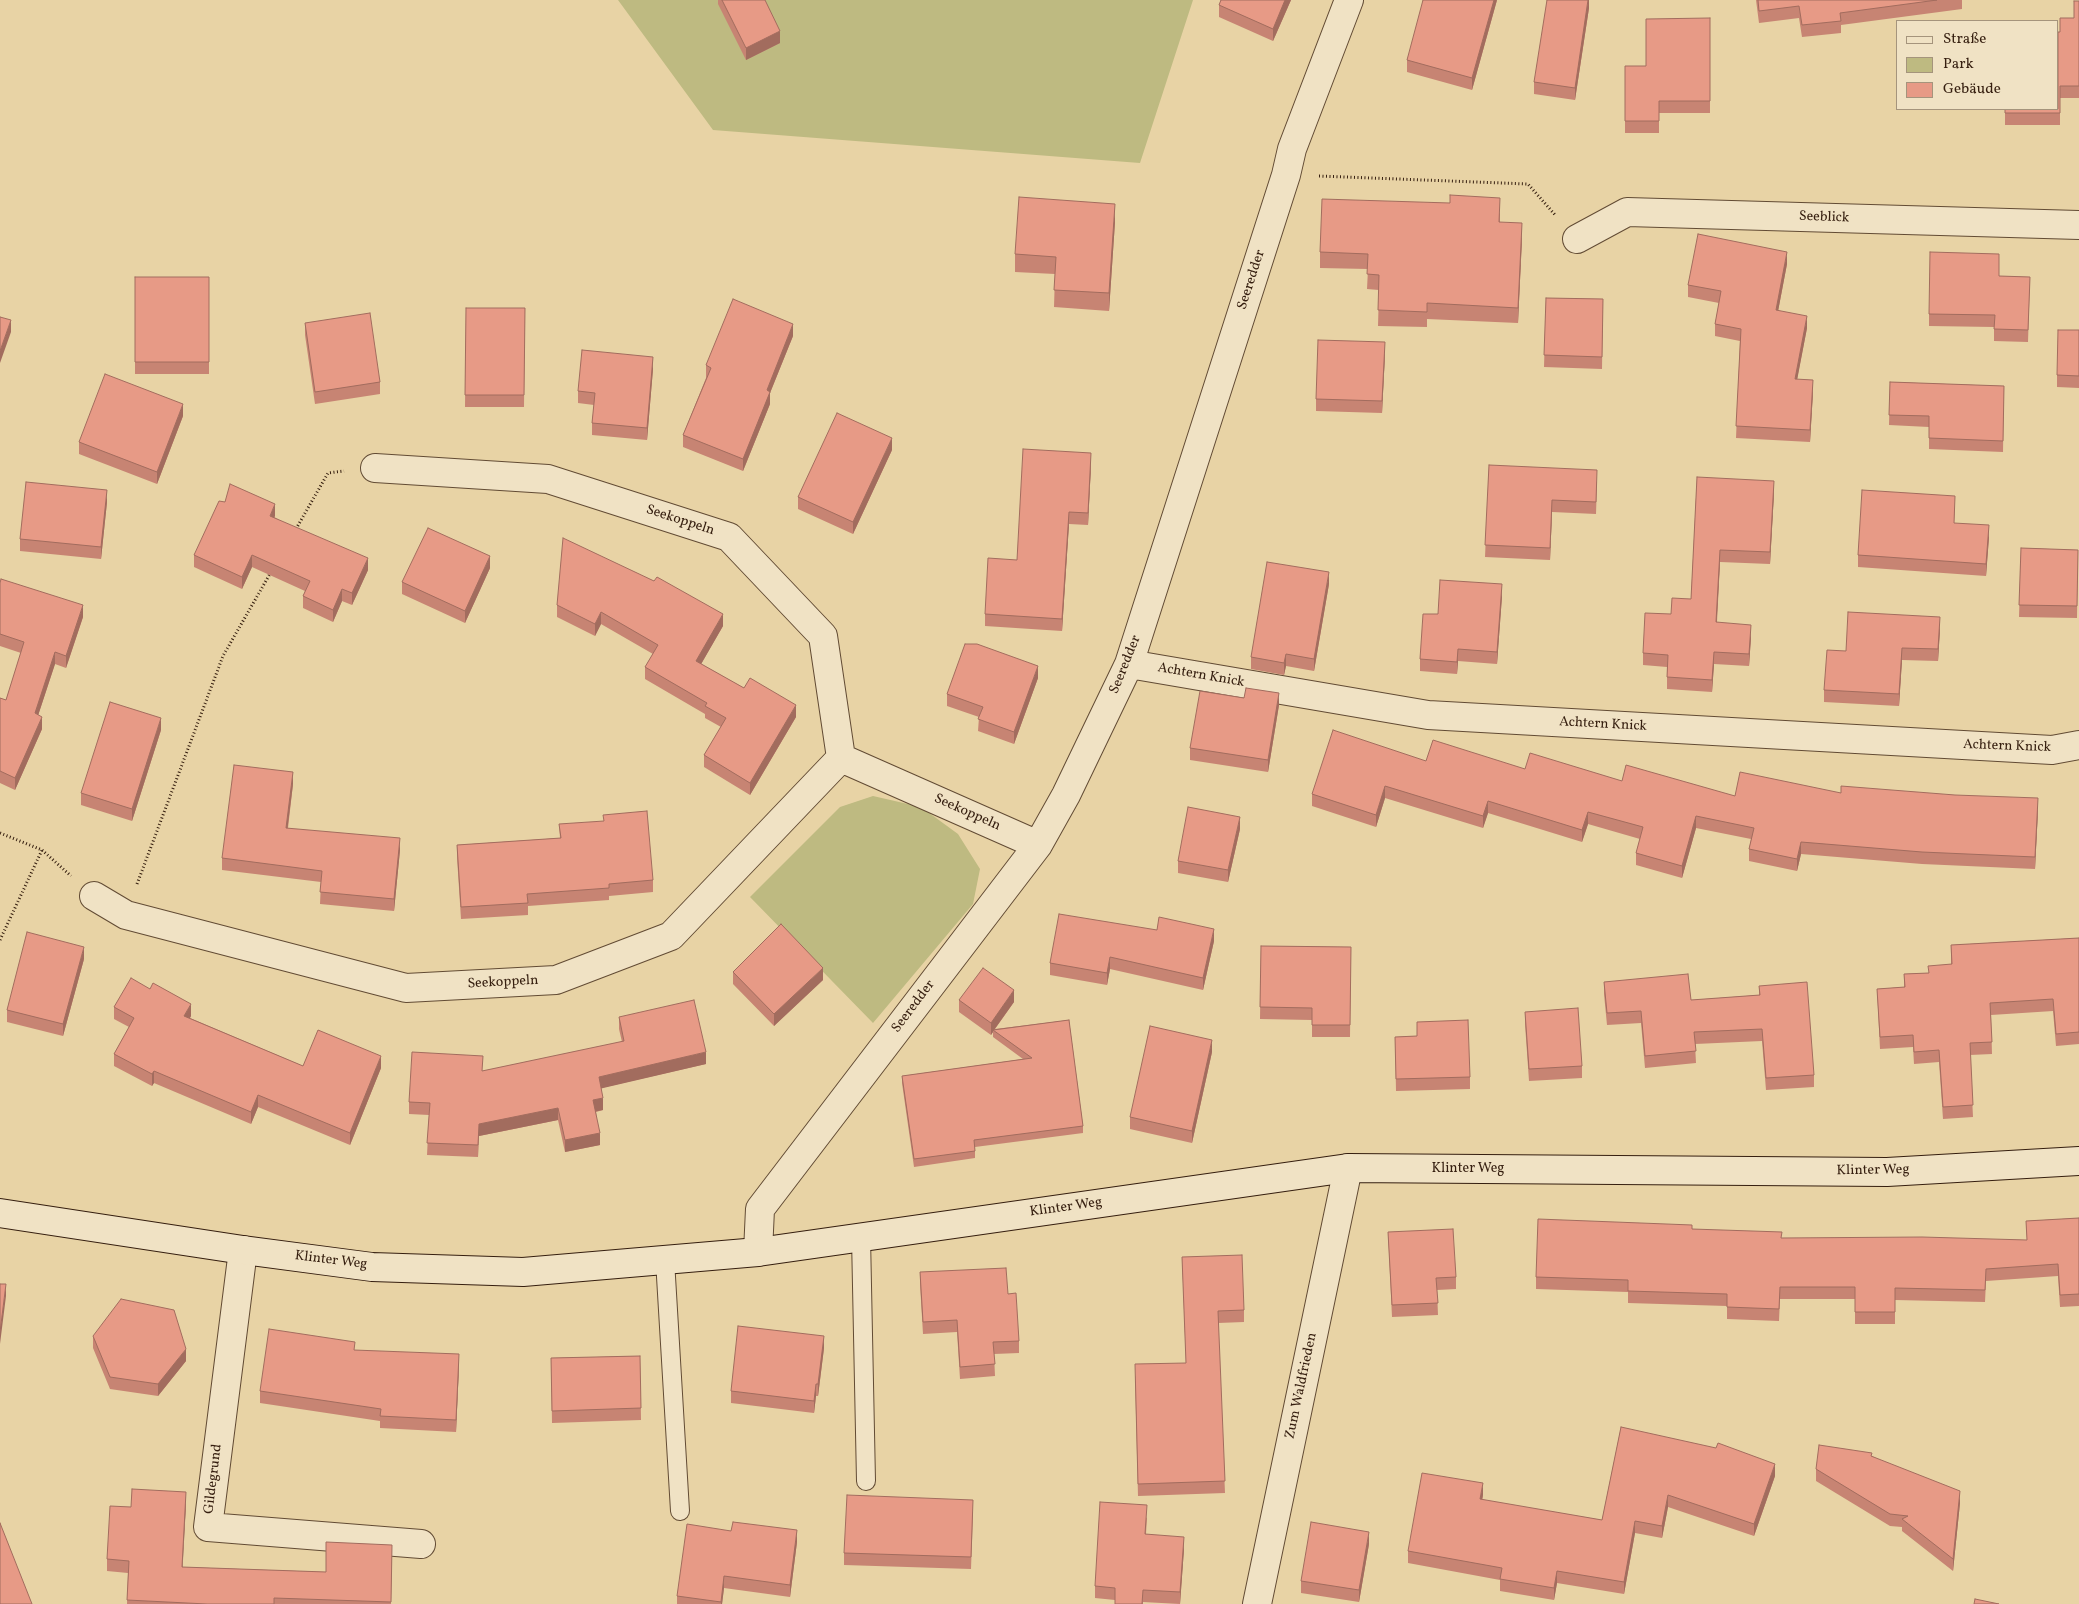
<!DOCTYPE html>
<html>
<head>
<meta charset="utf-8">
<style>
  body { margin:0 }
  #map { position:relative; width:2079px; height:1604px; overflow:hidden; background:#e8d3a5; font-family:Vollkorn,serif }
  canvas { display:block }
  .legend { position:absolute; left:1896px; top:20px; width:162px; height:90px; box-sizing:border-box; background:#f0e2c4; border:1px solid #a5947c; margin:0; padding:6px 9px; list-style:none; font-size:15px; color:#351e0f }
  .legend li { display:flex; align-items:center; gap:10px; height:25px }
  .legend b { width:25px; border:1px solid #a5947c }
</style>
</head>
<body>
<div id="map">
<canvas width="2079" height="1604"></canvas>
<ul class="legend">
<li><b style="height:6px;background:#f0e2c4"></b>Straße</li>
<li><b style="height:14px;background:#beba81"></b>Park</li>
<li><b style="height:14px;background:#e79a86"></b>Gebäude</li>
</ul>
</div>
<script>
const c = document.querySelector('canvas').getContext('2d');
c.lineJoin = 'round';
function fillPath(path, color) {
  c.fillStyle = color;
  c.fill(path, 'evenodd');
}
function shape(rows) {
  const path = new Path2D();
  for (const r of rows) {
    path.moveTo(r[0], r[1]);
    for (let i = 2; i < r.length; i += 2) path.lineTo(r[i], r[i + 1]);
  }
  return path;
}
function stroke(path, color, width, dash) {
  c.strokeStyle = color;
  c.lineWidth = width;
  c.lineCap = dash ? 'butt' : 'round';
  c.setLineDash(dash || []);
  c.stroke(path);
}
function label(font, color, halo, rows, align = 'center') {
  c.font = font + ' Vollkorn,serif';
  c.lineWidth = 4;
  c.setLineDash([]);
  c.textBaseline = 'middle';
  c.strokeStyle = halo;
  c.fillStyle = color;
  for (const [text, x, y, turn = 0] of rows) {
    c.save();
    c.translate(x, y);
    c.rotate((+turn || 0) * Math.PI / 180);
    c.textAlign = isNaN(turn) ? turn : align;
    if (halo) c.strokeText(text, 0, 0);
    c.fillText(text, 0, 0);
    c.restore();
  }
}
const green = shape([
  [618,0,1193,0,1140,163,713,130],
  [873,796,921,807,958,834,980,869,973,904,873,1023,750,897,840,807]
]);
const path = shape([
  [1319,176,1528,184,1556,216],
  [296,529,328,473,344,471],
  [0,833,42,850,71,876],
  [137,884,223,656,271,572],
  [0,940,42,850]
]);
const lane = shape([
  [861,1237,866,1481],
  [665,1260,680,1511]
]);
const street = shape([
  [1577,239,1627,212,2079,225],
  [1129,664,1428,715,2052,750,2079,745],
  [841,758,1038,845],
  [94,896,126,915,406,988,556,980,671,936,841,758,823,636,729,537,548,479,375,468],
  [243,1250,208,1527,421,1544],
  [758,1252,760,1209,1038,845,1066,795,1129,664,1286,175,1292,149,1349,0],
  [1257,1604,1348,1168]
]);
const secondary = shape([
  [0,1213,243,1250,372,1267,523,1272,758,1252,1348,1168,1887,1172,2079,1161]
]);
const wall = shape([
  [718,0,765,0,780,43,746,60,718,4],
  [1221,0,1291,0,1273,41,1219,17,1219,5],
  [1497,0,1472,90,1407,72,1407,60],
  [1589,0,1589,8,1575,100,1534,94,1534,82],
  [1756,0,1962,0,1962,9,1841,25,1841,33,1802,37,1799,18,1759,23],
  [2079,1,2079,98,2060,98,2060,125,2005,125,2005,109,2060,32,2074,18],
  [1710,18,1710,113,1659,113,1659,133,1625,133,1625,66,1646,66],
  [1500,213,1500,222,1522,238,1518,323,1427,319,1427,327,1378,326,1379,290,1367,289,1368,269,1320,268,1320,252],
  [1115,222,1109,311,1054,307,1055,274,1015,272,1015,254],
  [1787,264,1778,311,1807,328,1797,379,1813,392,1810,442,1736,438,1740,341,1715,336,1715,324,1719,303,1688,297,1688,285],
  [1999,276,2030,277,2028,342,1994,341,1994,327,1929,326,1929,314],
  [135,277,209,277,209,374,135,374],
  [1546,298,1603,299,1602,369,1544,367],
  [466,308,525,308,524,407,465,407],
  [305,323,380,382,380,394,315,404,305,335],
  [2079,330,2079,388,2057,387,2057,375],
  [793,336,770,393,770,404,743,471,683,447,683,435,706,378,706,365],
  [1385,354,1382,413,1316,411,1316,399],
  [653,369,647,440,592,435,592,423,594,405,578,403,578,391],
  [1890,382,2004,386,2003,452,1929,449,1929,427,1889,425],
  [183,416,157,484,79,454,79,442],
  [892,450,853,534,798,509,798,497],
  [1091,465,1088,525,1069,524,1062,631,985,626,985,614,1017,560],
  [1489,465,1597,482,1596,514,1552,512,1550,560,1485,557],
  [1697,477,1774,493,1770,564,1720,562,1717,622,1751,637,1749,666,1714,664,1712,692,1667,689,1667,667,1643,665,1643,653,1671,614,1691,599],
  [107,502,101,559,20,551,20,539],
  [1955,508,1954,523,1989,537,1986,576,1858,567,1858,555],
  [275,516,274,517,368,570,352,605,342,601,333,622,303,608,303,596,305,591,252,567,242,589,194,567,194,555],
  [2021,548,2078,550,2077,618,2019,617],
  [490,568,465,623,402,594,402,582],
  [0,583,83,617,66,668,55,664,38,715,42,729,15,790,0,783,0,698,6,700,21,653,0,646],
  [1329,584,1314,671,1286,666,1284,675,1251,669,1251,657],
  [1502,596,1497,664,1458,661,1457,674,1420,671,1420,659,1438,614],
  [557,605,723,626,701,664,744,688,796,717,750,795,704,767,704,755,721,727,705,718,705,714,645,679,645,667,653,654,601,624,595,636,557,617],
  [1940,629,1938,661,1902,660,1899,706,1824,702,1824,690,1846,651],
  [1038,678,1014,744,978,731,979,717,947,706,947,694],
  [1244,698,1279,705,1268,772,1190,760,1190,748],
  [161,730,132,821,81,805,81,793],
  [1426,761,1525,769,1735,796,1841,793,2038,810,2035,869,1922,864,1801,854,1797,871,1749,861,1749,849,1751,839,1696,828,1682,878,1636,865,1636,853,1640,839,1588,824,1582,842,1488,813,1483,828,1385,798,1376,827,1312,806,1312,794],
  [293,784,288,828,400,850,394,911,320,904,321,882,222,870,222,858],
  [559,824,653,880,653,892,609,896,609,900,528,906,528,915,461,919,457,857,457,845,560,838],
  [1240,829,1228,882,1178,873,1178,861],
  [1157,930,1214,941,1203,990,1110,969,1107,985,1050,975,1050,963],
  [2079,938,2079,1044,2056,1046,2053,1011,1991,1015,1992,1054,1970,1055,1973,1117,1943,1119,1939,1062,1914,1064,1913,1047,1880,1049,1877,989,1904,987,1904,974,1928,973,1951,964,1951,945],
  [1261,946,1351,947,1350,1037,1312,1037,1312,1020,1260,1019],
  [84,959,63,1036,7,1022,7,1010],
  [733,972,823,980,774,1026,733,984],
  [1604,982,1691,1000,1759,995,1759,986,1814,1075,1814,1087,1766,1090,1762,1041,1695,1044,1696,1063,1645,1068,1641,1023,1607,1025,1604,994],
  [959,1000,1014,1002,995,1029,1069,1020,1083,1126,1083,1133,975,1147,975,1158,914,1167,902,1083,902,1076,1023,1059,993,1037,993,1032,991,1035,959,1012],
  [114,1007,191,1016,190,1018,303,1066,381,1068,350,1145,258,1107,251,1124,154,1083,152,1086,114,1066,114,1054,129,1027,114,1019],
  [1525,1012,1582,1066,1582,1078,1529,1081,1525,1024],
  [619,1017,706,1064,601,1088,603,1110,596,1112,600,1145,565,1152,558,1120,479,1136,478,1157,427,1155,429,1115,409,1114,409,1102,483,1071,622,1042,619,1029],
  [1417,1036,1470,1077,1470,1089,1396,1091,1395,1037],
  [1212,1052,1192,1143,1130,1129,1130,1117],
  [2079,1218,2079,1306,2060,1307,2058,1276,1986,1281,1985,1302,1895,1300,1895,1324,1855,1324,1855,1299,1780,1299,1779,1321,1727,1319,1727,1306,1628,1303,1628,1292,1536,1289,1536,1277,1692,1229,1782,1238,2027,1240,2026,1221],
  [1388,1232,1456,1277,1456,1289,1437,1290,1438,1315,1392,1317],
  [1182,1257,1244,1310,1244,1322,1218,1323,1225,1493,1138,1496,1135,1376,1186,1363],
  [920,1272,1008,1294,1019,1341,1019,1353,994,1354,995,1376,960,1379,957,1332,923,1334,920,1284],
  [93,1336,186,1361,158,1396,110,1389,93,1348],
  [824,1348,818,1396,816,1396,814,1413,731,1403,731,1391],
  [355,1350,459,1366,456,1432,380,1428,380,1421,260,1403,260,1391],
  [640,1356,641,1420,552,1423,551,1358],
  [1621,1427,1775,1476,1754,1536,1668,1507,1662,1538,1635,1533,1624,1594,1557,1583,1554,1600,1500,1591,1500,1580,1408,1563,1408,1551,1483,1495,1482,1500,1602,1520],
  [1872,1456,1960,1503,1953,1571,1902,1531,1902,1527,1890,1526,1816,1481,1816,1469],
  [186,1504,182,1567,326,1572,392,1557,391,1604,127,1604,128,1573,107,1571,107,1559,131,1507],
  [973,1512,971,1569,844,1565,844,1553],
  [1147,1517,1146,1534,1184,1549,1180,1604,1143,1602,1143,1604,1115,1604,1115,1600,1095,1598,1095,1586],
  [797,1542,790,1597,724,1588,722,1604,677,1604,677,1596],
  [1369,1544,1359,1602,1301,1593,1301,1581]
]);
const shadedWall = shape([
  [1285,0,1291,0,1273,41,1273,29],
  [1494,0,1497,0,1472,90,1472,78],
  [1588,0,1589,0,1589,8,1575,100,1575,88],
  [780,31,780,43,746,60,746,48],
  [1115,204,1115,222,1109,311,1109,293],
  [1522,223,1522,238,1518,323,1518,308],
  [1787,252,1787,264,1776,322,1776,310],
  [1807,316,1807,328,1795,391,1795,379],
  [11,320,11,332,0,363,0,351],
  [793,324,793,336,770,393,770,404,743,471,743,459,767,390],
  [1385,342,1385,354,1382,413,1382,401],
  [653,357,653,369,647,440,647,428],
  [1813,380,1813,392,1810,442,1810,430],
  [183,404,183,416,157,484,157,472],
  [892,438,892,450,853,534,853,522],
  [1091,453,1091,465,1088,525,1088,513],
  [1774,481,1774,493,1770,564,1770,552],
  [107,490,107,502,101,559,101,547],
  [1552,500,1552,512,1550,560,1550,548],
  [275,504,275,516,270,528,270,516],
  [1069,512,1069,524,1062,631,1062,619],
  [1989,525,1989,537,1986,576,1986,564],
  [1720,550,1720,562,1716,634,1716,622],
  [252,555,252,567,242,589,242,577],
  [490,556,490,568,465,623,465,611],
  [368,558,368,570,352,605,352,593],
  [1329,572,1329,584,1314,671,1314,659],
  [1502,584,1502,596,1497,664,1497,652],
  [342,589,342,601,333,622,333,610],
  [83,605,83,617,66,668,66,656],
  [601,612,601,624,595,636,595,624],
  [723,614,723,626,696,673,696,661],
  [1940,617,1940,629,1938,661,1938,649],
  [1751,625,1751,637,1749,666,1749,654],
  [1902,648,1902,660,1899,706,1899,694],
  [1458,649,1458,661,1457,674,1457,662],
  [55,652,55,664,35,725,35,713],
  [1714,652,1714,664,1712,692,1712,680],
  [1286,654,1286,666,1284,675,1284,663],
  [1038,666,1038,678,1014,744,1014,732],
  [1279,693,1279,705,1268,772,1268,760],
  [796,705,796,717,750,795,750,783],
  [42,717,42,729,15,790,15,778],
  [161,718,161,730,132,821,132,809],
  [293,772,293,784,286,840,286,828],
  [1385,786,1385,798,1376,827,1376,815],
  [2038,798,2038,810,2035,869,2035,857],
  [1488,801,1488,813,1483,828,1483,816],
  [1588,812,1588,824,1582,842,1582,830],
  [1696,816,1696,828,1682,878,1682,866],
  [1240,817,1240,829,1228,882,1228,870],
  [400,838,400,850,394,911,394,899],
  [1801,842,1801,854,1797,871,1797,859],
  [1214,929,1214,941,1203,990,1203,978],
  [84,947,84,959,63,1036,63,1024],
  [1110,957,1110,969,1107,985,1107,973],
  [823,968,823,980,774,1026,774,1014],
  [1014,990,1014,1002,994,1030,993,1030,993,1032,991,1035,991,1023],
  [191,1004,191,1016,184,1028,184,1016],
  [1212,1040,1212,1052,1192,1143,1192,1131],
  [706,1052,706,1064,599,1089,599,1077],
  [381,1056,381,1068,350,1145,350,1133],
  [154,1071,154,1083,152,1086,152,1074],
  [258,1095,258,1107,251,1124,251,1112],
  [603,1098,603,1110,593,1112,593,1100],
  [558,1108,558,1120,479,1136,478,1157,479,1124],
  [600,1133,600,1145,565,1152,565,1140],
  [6,1284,6,1296,0,1344,0,1332],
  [824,1336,824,1348,818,1396,818,1384],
  [186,1349,186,1361,158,1396,158,1384],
  [459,1354,459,1366,456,1432,456,1420],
  [816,1384,816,1396,814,1413,814,1401],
  [1775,1464,1775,1476,1754,1536,1754,1524],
  [1483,1483,1483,1495,1480,1511,1480,1499],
  [1960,1491,1960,1503,1953,1571,1953,1559],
  [186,1492,186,1504,182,1579,182,1567],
  [1668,1495,1668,1507,1662,1538,1662,1526],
  [1635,1521,1635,1533,1624,1594,1624,1582],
  [797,1530,797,1542,790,1597,790,1585],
  [1369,1532,1369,1544,1359,1602,1359,1590],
  [1184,1537,1184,1549,1180,1604,1180,1592],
  [1557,1571,1557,1583,1554,1600,1554,1588],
  [724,1576,724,1588,722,1604,721,1604]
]);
const building = shape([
  [722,0,765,0,780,31,746,48,722,0],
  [1221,0,1285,0,1273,29,1219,5,1221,0],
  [1423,0,1494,0,1472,78,1407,60,1423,0],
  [1547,0,1588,0,1575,88,1534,82,1547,0],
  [1758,0,1937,0,1840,13,1841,21,1802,25,1799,6,1759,11,1758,0],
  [2074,1,2079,1,2079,86,2060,86,2060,113,2005,113,2005,109,2058,109,2058,32,2060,32,2060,18,2074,18,2074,1],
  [1710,18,1710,101,1659,101,1659,121,1625,121,1625,66,1646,66,1646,19,1710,18],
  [1450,195,1500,198,1499,222,1522,223,1518,308,1427,303,1427,312,1378,310,1379,275,1367,274,1368,254,1320,252,1322,199,1450,203,1450,195],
  [1019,197,1115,204,1109,293,1054,290,1056,257,1015,254,1019,197],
  [1698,234,1787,252,1776,310,1807,316,1795,379,1813,380,1810,430,1736,426,1741,329,1715,324,1721,291,1688,285,1698,234],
  [1930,252,1999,254,1999,276,2030,277,2028,330,1994,329,1995,315,1929,314,1930,252],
  [135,277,209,277,209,362,135,362,135,277],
  [1546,298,1603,299,1602,357,1544,355,1546,298],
  [733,299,793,324,767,390,770,392,743,459,683,435,711,368,706,365,733,299],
  [466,308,525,308,524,395,465,395,466,308],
  [370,313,380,382,315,392,305,323,370,313],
  [0,317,11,320,0,351,0,317],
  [2058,330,2079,330,2079,376,2057,375,2058,330],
  [1318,340,1385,342,1382,401,1316,399,1318,340],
  [582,350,653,357,647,428,592,423,595,393,578,391,582,350],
  [105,374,183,404,157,472,79,442,105,374],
  [1890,382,2004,386,2003,441,1929,438,1929,416,1889,415,1890,382],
  [837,413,892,438,853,522,798,497,837,413],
  [1023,449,1091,453,1088,513,1069,512,1062,619,985,614,988,558,1017,560,1023,449],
  [1489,465,1597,470,1596,502,1552,500,1550,548,1485,545,1489,465],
  [1697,477,1774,481,1770,552,1720,550,1716,622,1751,625,1749,654,1714,652,1712,680,1667,677,1668,655,1643,653,1645,613,1671,614,1672,598,1691,599,1697,477],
  [26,482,107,490,101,547,20,539,26,482],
  [230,484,275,504,270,516,368,558,352,593,342,589,333,610,303,596,310,581,252,555,242,577,194,555,219,501,225,502,230,484],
  [1862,490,1955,496,1954,523,1989,525,1986,564,1858,555,1862,490],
  [428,528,490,556,465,611,402,582,428,528],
  [563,538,654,581,657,577,723,614,696,661,744,688,750,678,796,705,750,783,704,755,726,718,705,706,707,703,645,667,658,645,601,612,595,624,557,605,563,538],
  [2021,548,2078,550,2077,606,2019,605,2021,548],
  [1267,562,1329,572,1314,659,1286,654,1284,663,1251,657,1267,562],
  [1,579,83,605,66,656,55,652,35,713,42,717,15,778,0,771,0,698,6,700,24,642,0,634,0,583,1,579],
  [1440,580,1502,584,1497,652,1458,649,1457,662,1420,659,1423,614,1438,614,1440,580],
  [1848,612,1940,617,1938,649,1902,648,1899,694,1824,690,1827,650,1846,651,1848,612],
  [965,644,977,644,1038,666,1014,732,978,719,983,707,947,694,965,644],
  [1246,688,1279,693,1268,760,1190,748,1200,691,1244,698,1246,688],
  [110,702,161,718,132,809,81,793,110,702],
  [1333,730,1426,761,1433,740,1525,769,1530,753,1622,781,1626,765,1735,796,1740,772,1841,793,1841,786,1955,795,2038,798,2035,857,1922,852,1801,842,1797,859,1749,849,1754,828,1696,816,1682,866,1636,853,1643,827,1588,812,1582,830,1488,801,1483,816,1385,786,1376,815,1312,794,1333,730],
  [234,765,293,772,286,828,400,838,394,899,320,892,322,871,222,858,234,765],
  [1188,807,1240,817,1228,870,1178,861,1188,807],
  [647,811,653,880,609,884,609,888,527,894,528,903,461,907,457,845,561,838,559,824,604,821,603,815,647,811],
  [1059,914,1157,930,1159,917,1214,929,1203,978,1110,957,1107,973,1050,963,1059,914],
  [781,924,823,968,774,1014,733,972,781,924],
  [27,932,84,947,63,1024,7,1010,27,932],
  [2079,938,2079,1032,2056,1034,2053,999,1990,1003,1992,1042,1970,1043,1973,1105,1943,1107,1939,1050,1914,1052,1913,1035,1880,1037,1877,989,1905,987,1904,974,1929,973,1928,966,1952,964,1951,945,2079,938],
  [1261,946,1351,947,1350,1025,1312,1025,1312,1008,1260,1007,1261,946],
  [983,968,1014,990,991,1023,959,1000,983,968],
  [1688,974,1691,1000,1760,995,1759,986,1807,982,1814,1075,1766,1078,1762,1029,1694,1032,1696,1051,1645,1056,1641,1011,1607,1013,1604,982,1688,974],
  [131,978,150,989,153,983,191,1004,184,1016,303,1066,318,1030,381,1056,350,1133,258,1095,251,1112,154,1071,152,1074,114,1054,134,1018,114,1007,131,978],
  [694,1000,706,1052,599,1077,603,1098,593,1100,600,1133,565,1140,558,1108,479,1124,478,1145,427,1143,430,1103,409,1102,412,1052,483,1056,482,1071,624,1041,619,1017,694,1000],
  [1578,1008,1582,1066,1529,1069,1525,1012,1578,1008],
  [1069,1020,1083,1126,974,1140,975,1151,914,1159,902,1076,1032,1058,993,1030,1069,1020],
  [1468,1020,1470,1077,1396,1079,1395,1037,1417,1036,1417,1022,1468,1020],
  [1150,1026,1212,1040,1192,1131,1130,1117,1150,1026],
  [2079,1218,2079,1294,2060,1295,2058,1264,1986,1269,1985,1290,1895,1288,1895,1312,1855,1312,1855,1287,1780,1287,1779,1309,1727,1307,1727,1294,1628,1291,1628,1280,1536,1277,1538,1219,1692,1225,1692,1229,1782,1232,1781,1238,1922,1237,2027,1240,2026,1221,2079,1218],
  [1453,1229,1456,1277,1436,1278,1438,1303,1392,1305,1388,1232,1453,1229],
  [1242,1255,1244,1310,1218,1311,1225,1481,1138,1484,1135,1364,1186,1363,1182,1257,1242,1255],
  [1006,1268,1008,1294,1016,1293,1019,1341,993,1342,995,1364,960,1367,957,1320,923,1322,920,1272,1006,1268],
  [0,1284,6,1284,0,1332,0,1284],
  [121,1299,174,1310,186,1349,158,1384,110,1377,93,1336,121,1299],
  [738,1326,824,1336,818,1384,816,1384,814,1401,731,1391,738,1326],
  [269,1329,355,1342,354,1350,459,1354,456,1420,380,1416,381,1409,260,1391,269,1329],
  [640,1356,641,1408,552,1411,551,1358,640,1356],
  [1621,1427,1716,1448,1718,1443,1775,1464,1754,1524,1668,1495,1662,1526,1635,1521,1624,1582,1557,1571,1554,1588,1500,1579,1502,1568,1408,1551,1422,1473,1483,1483,1480,1499,1602,1520,1621,1427],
  [1819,1445,1872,1453,1871,1456,1960,1491,1953,1559,1902,1519,1908,1516,1890,1514,1816,1469,1819,1445],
  [132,1489,186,1492,182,1567,326,1572,326,1542,392,1545,391,1602,274,1598,274,1604,207,1604,127,1600,129,1561,107,1559,110,1506,131,1507,132,1489],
  [847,1495,973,1500,971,1557,844,1553,847,1495],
  [1100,1502,1147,1505,1145,1534,1184,1537,1180,1592,1143,1590,1142,1604,1115,1604,1115,1588,1095,1586,1100,1502],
  [733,1522,797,1530,790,1585,724,1576,721,1602,677,1596,687,1524,731,1531,733,1522],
  [1311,1522,1369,1532,1359,1590,1301,1581,1311,1522],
  [0,1523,32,1604,0,1604,0,1523],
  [1975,1599,1999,1604,1974,1604,1975,1599]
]);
const streetNames = [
  ["Seeblick",1824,218,2],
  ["Seeredder",1252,280,-72],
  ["Seekoppeln",680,521,18],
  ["Seeredder",1126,665,-68],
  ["Achtern Knick",1201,676,10],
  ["Achtern Knick",1603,725,3],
  ["Achtern Knick",2007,747,2],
  ["Seekoppeln",967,813,24],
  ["Seekoppeln",503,983,-3],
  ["Seeredder",914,1007,-53],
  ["Klinter Weg",1468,1169],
  ["Klinter Weg",1873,1171,-1],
  ["Klinter Weg",1066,1208,-8],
  ["Klinter Weg",331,1261,7],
  ["Zum Waldfrieden",1302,1386,-78],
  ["Gildegrund",214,1479,-83]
];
fillPath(green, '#beba81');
stroke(lane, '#624b34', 20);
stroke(street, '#624b34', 30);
stroke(secondary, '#351e0f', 30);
stroke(path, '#351e0f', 3, [1, 2.5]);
stroke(lane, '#f0e2c4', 18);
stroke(street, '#f0e2c4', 28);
stroke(secondary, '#f0e2c4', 28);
fillPath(wall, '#c78473');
fillPath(shadedWall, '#a26c5e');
fillPath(building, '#e79a86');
stroke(building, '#a26c5e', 1);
label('14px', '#351e0f', '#f0e2c4', streetNames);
</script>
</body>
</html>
